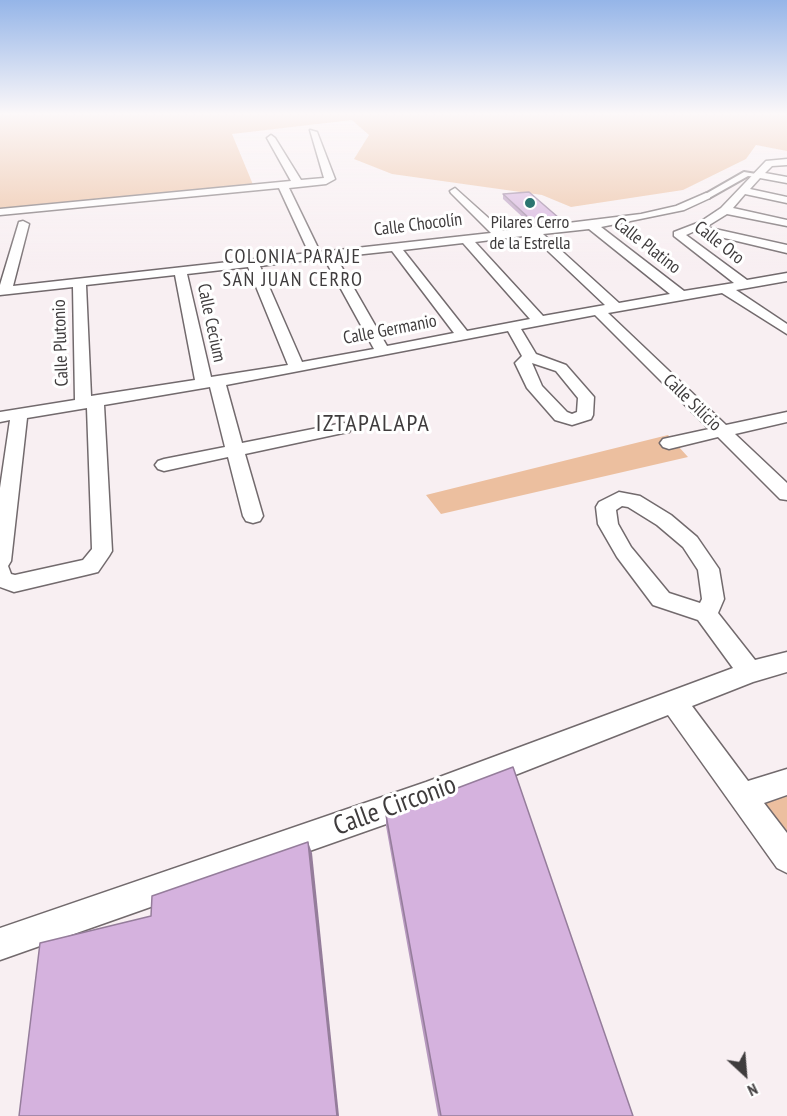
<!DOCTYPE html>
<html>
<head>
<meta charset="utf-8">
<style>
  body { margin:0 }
  #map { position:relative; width:787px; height:1116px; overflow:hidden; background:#f8eff2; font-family:"PT Sans Narrow",sans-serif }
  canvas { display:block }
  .north { position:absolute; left:715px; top:1044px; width:60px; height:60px; -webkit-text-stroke:4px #fff; paint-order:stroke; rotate:154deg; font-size:16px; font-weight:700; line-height:24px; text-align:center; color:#3f3c3d }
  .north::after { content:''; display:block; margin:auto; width:21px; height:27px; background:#3f3c3d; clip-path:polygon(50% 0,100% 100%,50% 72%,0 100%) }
</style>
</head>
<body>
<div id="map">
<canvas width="787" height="1116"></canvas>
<div class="north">N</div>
</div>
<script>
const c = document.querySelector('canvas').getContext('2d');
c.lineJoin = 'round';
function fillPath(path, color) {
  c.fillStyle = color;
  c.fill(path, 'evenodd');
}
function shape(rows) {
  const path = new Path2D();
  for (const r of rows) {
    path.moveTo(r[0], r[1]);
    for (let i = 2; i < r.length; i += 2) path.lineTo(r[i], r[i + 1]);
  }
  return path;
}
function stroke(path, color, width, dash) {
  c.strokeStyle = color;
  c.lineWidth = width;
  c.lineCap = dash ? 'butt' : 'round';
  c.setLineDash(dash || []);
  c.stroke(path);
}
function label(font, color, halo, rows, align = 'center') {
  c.font = font + ' "PT Sans Narrow",sans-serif';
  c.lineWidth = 6;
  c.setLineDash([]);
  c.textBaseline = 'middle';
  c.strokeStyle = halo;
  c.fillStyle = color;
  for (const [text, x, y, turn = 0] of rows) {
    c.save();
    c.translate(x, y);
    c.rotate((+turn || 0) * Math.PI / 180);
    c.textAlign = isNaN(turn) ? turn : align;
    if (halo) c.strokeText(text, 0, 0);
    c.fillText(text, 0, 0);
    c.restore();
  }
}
const green = shape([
  [0,115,787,115,787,151,756,145,746,159,683,190,571,207,542,195,392,174,354,159,369,135,352,120,232,134,254,187,0,209],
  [668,435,688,457,441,514,426,495],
  [787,782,787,858,743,797]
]);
const pedestrian = shape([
  [744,172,762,175,758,177,748,176,709,198,702,196,744,172]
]);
const minor = shape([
  [310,130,317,132,335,179,326,184,289,188,320,252,491,233,451,193,450,191,455,188,503,231,641,214,676,206,706,193,710,194,710,198,684,210,601,227,684,291,734,283,674,236,674,232,700,222,721,208,766,161,787,159,787,165,772,166,765,173,787,177,787,183,760,178,750,189,787,197,787,203,745,194,733,208,787,220,787,226,727,214,706,227,787,245,787,253,695,231,686,235,747,280,787,273,787,281,736,290,787,324,787,334,722,293,608,313,726,425,787,412,787,422,735,434,787,483,787,500,780,499,718,437,669,449,663,447,660,443,663,439,709,429,595,315,521,329,536,354,566,365,594,397,593,415,591,419,572,425,555,420,527,388,515,363,522,356,508,331,226,385,242,443,343,423,349,424,352,428,349,432,343,433,245,454,263,516,260,521,253,523,246,521,243,516,228,457,164,471,158,469,155,465,158,461,164,459,225,447,210,387,104,405,112,551,109,556,98,572,90,574,14,592,0,587,0,488,10,420,0,422,0,412,75,400,73,287,0,295,0,285,19,222,23,221,29,224,13,286,309,253,279,188,0,215,0,209,291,181,267,138,271,135,275,138,301,180,324,178,310,130],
  [589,229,670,294,619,303,543,234,589,229],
  [531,235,605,305,543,316,475,242,531,235],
  [463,243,530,319,467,331,403,250,463,243],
  [392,251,454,333,387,346,336,257,392,251],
  [324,258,374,349,302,362,260,266,324,258],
  [248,267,288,365,211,377,187,274,248,267],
  [175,275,195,380,91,396,86,285,175,275],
  [532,363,556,371,578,398,577,412,572,414,567,412,542,386,532,363],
  [87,408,92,549,83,560,15,575,11,574,8,566,11,561,27,418,87,408],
  [619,492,640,496,671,515,697,537,719,569,724,599,718,613,755,660,787,652,787,672,753,682,692,706,748,781,787,769,787,795,764,803,787,833,787,873,777,868,668,715,426,810,0,960,0,928,426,782,733,668,698,620,653,605,617,557,598,524,596,507,599,502,619,492],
  [622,506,628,507,657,525,683,547,698,570,702,599,700,603,669,593,631,547,618,524,616,510,622,506]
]);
const wall = shape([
  [503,194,559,218,558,222,530,224,503,199],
  [386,815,633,1116,438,1116,386,826]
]);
const shadedWall = shape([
  [308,842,312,853,339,1116,337,1116]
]);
const building = shape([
  [529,192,559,218,530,219,503,194,529,192],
  [513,767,633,1116,441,1116,386,815,513,767],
  [308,842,337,1116,19,1116,40,943,151,916,152,896,308,842]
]);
const markers = [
  [530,203,6,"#2b7471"]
];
const farPoinames = [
  ["Pilares Cerro",530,223],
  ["de la Estrella",530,244]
];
const farStreetnames = [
  ["Calle Chocolín",418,225,-7],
  ["Calle Oro",719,243,38],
  ["Calle Platino",647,246,38],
  ["Calle Cecium",211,323,78],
  ["Calle Germanio",390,330,-11],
  ["Calle Plutonio",61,343,-92],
  ["Calle Silicio",692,403,44]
];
const farNeighbourhoodnames = [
  ["COLONIA PARAJE",293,257],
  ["SAN JUAN CERRO",293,280]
];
const neighbourhoodNames = [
  ["IZTAPALAPA",373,424]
];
const nearStreetnames = [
  ["Calle Circonio",395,806,-20]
];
fillPath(green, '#ecbf9f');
stroke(pedestrian, '#726a6d', 4);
stroke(minor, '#726a6d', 3);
fillPath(pedestrian, '#fff');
fillPath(minor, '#fff');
fillPath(wall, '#b799bf');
fillPath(shadedWall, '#957d9b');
fillPath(building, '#d5b2de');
stroke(building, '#957d9b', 1.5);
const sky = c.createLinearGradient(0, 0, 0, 271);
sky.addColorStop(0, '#95b5e8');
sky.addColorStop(0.42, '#fcf8f9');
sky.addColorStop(1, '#fcf8f900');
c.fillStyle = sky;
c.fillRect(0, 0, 787, 271);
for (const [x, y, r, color] of markers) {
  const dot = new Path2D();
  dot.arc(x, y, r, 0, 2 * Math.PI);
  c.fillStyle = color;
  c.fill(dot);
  stroke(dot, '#fff', 2);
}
label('18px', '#3f3c3d', '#fff', farPoinames);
label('18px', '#3f3c3d', '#fff', farStreetnames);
c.letterSpacing = '1.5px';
label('20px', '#3f3c3d', '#fff', farNeighbourhoodnames);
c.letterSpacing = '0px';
c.letterSpacing = '1.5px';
label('24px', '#3f3c3d', '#fff', neighbourhoodNames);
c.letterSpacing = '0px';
label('27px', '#3f3c3d', '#fff', nearStreetnames);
</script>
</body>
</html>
